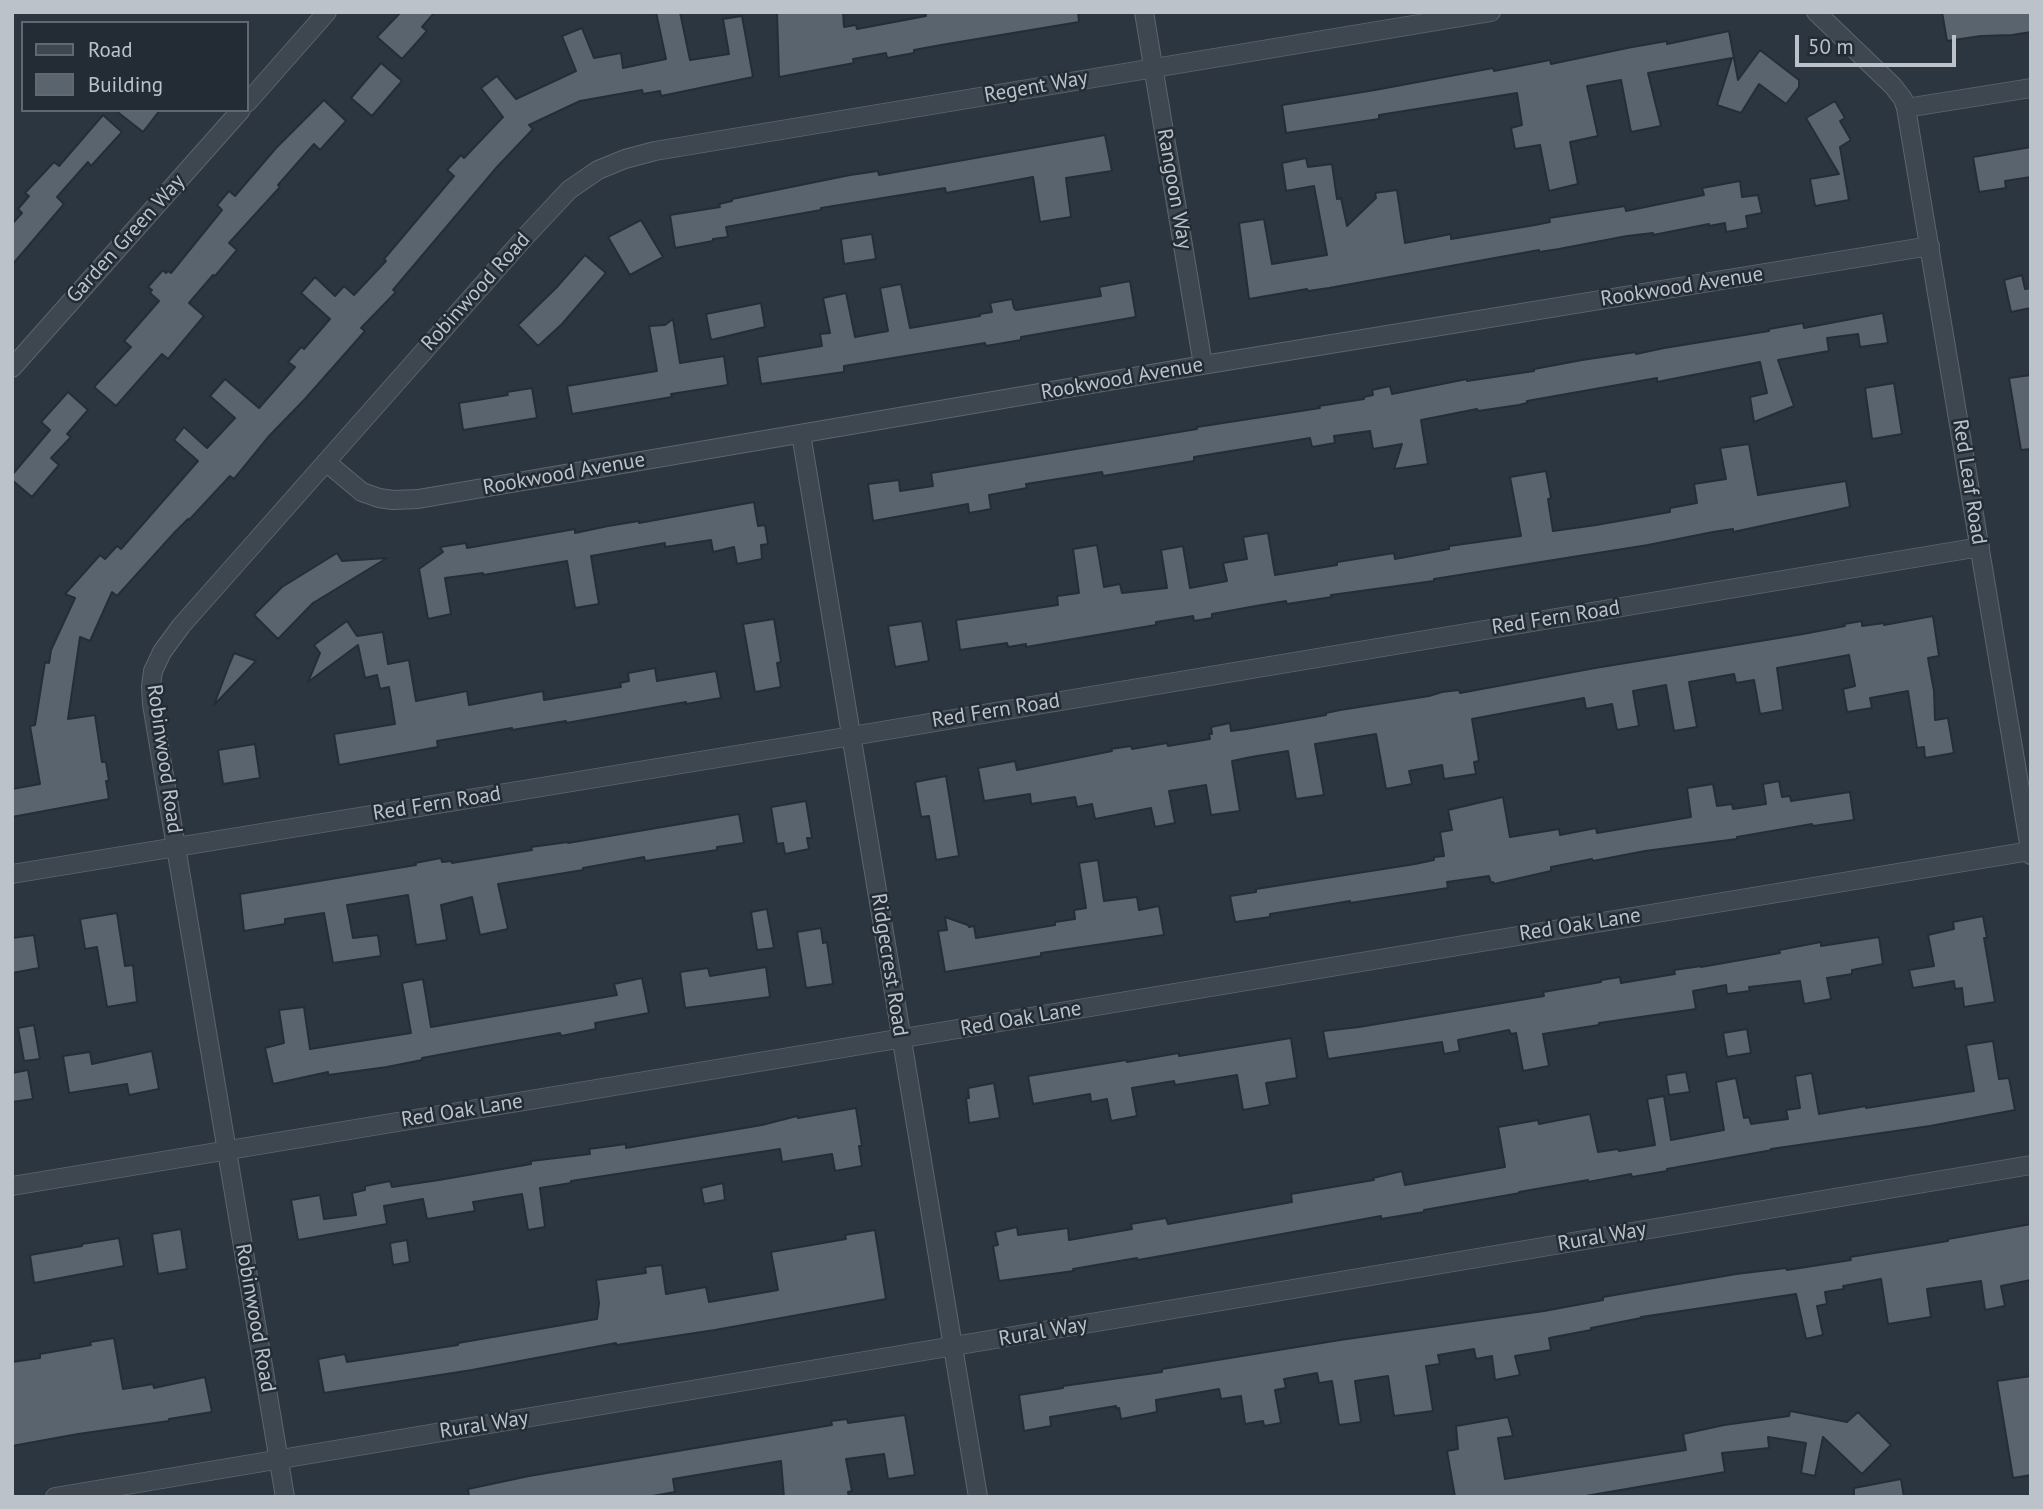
<!DOCTYPE html>
<html>
<head>
<meta charset="utf-8">
<style>
  body { margin:0 }
  #map { position:relative; width:2043px; height:1509px; overflow:hidden; background:#2b3640; font-family:"PT Sans",sans-serif }
  canvas { display:block }
  .frame { position:absolute; inset:0; border:14px solid #bbc2ca; pointer-events:none }
  .legend { position:absolute; left:21px; top:21px; width:228px; height:91px; box-sizing:border-box; background:#232c35; border:2px solid #606871; margin:0; padding:9px 12px; list-style:none; font-size:21px; color:#bbc2ca }
  .legend li { display:flex; align-items:center; gap:14px; height:35px }
  .legend b { width:35px; border:2px solid #606871 }
  .scale { position:absolute; left:1795px; top:35px; width:161px; height:32px; box-sizing:border-box; border:4px solid #bbc2ca; border-top:0; padding-left:9px; font-size:21px; line-height:24px; white-space:nowrap; color:#bbc2ca; -webkit-text-stroke:5px #232c35; paint-order:stroke }
</style>
</head>
<body>
<div id="map">
<canvas width="2043" height="1509"></canvas>
<div class="frame"></div>
<ul class="legend">
<li><b style="height:9px;background:#3e4750"></b>Road</li>
<li><b style="height:19px;background:#59646f"></b>Building</li>
</ul>
<div class="scale">50 m</div>
</div>
<script>
const c = document.querySelector('canvas').getContext('2d');
c.lineJoin = 'round';
function fillPath(path, color) {
  c.fillStyle = color;
  c.fill(path, 'evenodd');
}
function shape(rows) {
  const path = new Path2D();
  for (const r of rows) {
    path.moveTo(r[0], r[1]);
    for (let i = 2; i < r.length; i += 2) path.lineTo(r[i], r[i + 1]);
  }
  return path;
}
function stroke(path, color, width, dash) {
  c.strokeStyle = color;
  c.lineWidth = width;
  c.lineCap = dash ? 'butt' : 'round';
  c.setLineDash(dash || []);
  c.stroke(path);
}
function label(font, color, halo, rows, align = 'center') {
  c.font = font + ' "PT Sans",sans-serif';
  c.lineWidth = 5;
  c.setLineDash([]);
  c.textBaseline = 'middle';
  c.strokeStyle = halo;
  c.fillStyle = color;
  for (const [text, x, y, turn = 0] of rows) {
    c.save();
    c.translate(x, y);
    c.rotate((+turn || 0) * Math.PI / 180);
    c.textAlign = isNaN(turn) ? turn : align;
    if (halo) c.strokeText(text, 0, 0);
    c.fillText(text, 0, 0);
    c.restore();
  }
}
const building = shape([
  [401,12,435,12,422,27,427,31,402,59,377,37,401,12],
  [656,12,680,12,690,60,729,54,723,19,742,16,753,77,661,96,660,91,643,94,642,90,580,101,529,125,533,129,497,167,393,290,396,292,361,328,365,331,305,399,270,435,234,479,230,476,189,520,188,519,175,532,117,596,112,592,90,641,80,637,68,719,95,715,102,762,106,762,109,781,106,781,109,799,12,817,12,789,40,784,30,726,35,725,45,662,49,663,51,650,75,598,65,594,100,555,105,559,117,546,121,549,198,461,174,440,184,427,207,448,235,418,210,396,225,379,259,408,295,367,288,362,301,347,304,349,330,319,301,293,315,277,335,296,344,286,354,295,386,261,384,259,454,176,447,170,461,155,464,158,503,117,481,88,497,76,516,99,576,71,562,36,582,28,594,58,621,53,623,68,666,59,656,12],
  [777,12,843,12,844,27,856,25,857,29,926,16,925,12,1078,12,1079,22,941,45,914,50,914,53,903,55,887,58,886,53,853,59,854,63,779,77,777,12],
  [1942,12,2031,12,2031,32,2012,35,1981,36,1947,41,1942,12],
  [1729,31,1738,80,1760,50,1799,80,1799,87,1786,104,1759,84,1741,113,1717,105,1732,58,1648,73,1661,126,1631,132,1621,80,1587,86,1598,136,1570,142,1578,184,1549,191,1540,145,1515,149,1511,128,1522,125,1517,93,1379,115,1379,119,1286,133,1282,105,1375,90,1493,68,1494,71,1550,60,1551,64,1632,47,1667,41,1667,44,1729,31],
  [381,63,402,81,372,116,351,98,381,63],
  [324,100,346,121,320,150,314,144,278,185,280,187,229,243,237,250,215,276,213,275,189,303,204,316,168,359,162,354,116,406,94,387,131,347,124,341,159,301,150,293,152,290,148,287,163,270,166,273,168,271,171,273,222,210,217,205,229,191,235,196,276,148,324,100],
  [1835,101,1845,118,1840,121,1851,140,1840,147,1849,200,1815,206,1810,179,1839,174,1806,118,1835,101],
  [115,110,160,110,143,132,115,110],
  [103,115,122,132,91,166,88,162,57,197,64,204,12,265,12,224,22,213,18,209,29,196,25,193,54,162,59,166,103,115],
  [1105,135,1112,171,1066,178,1071,217,1040,222,1033,177,946,193,945,188,821,208,821,210,726,227,728,237,713,239,713,241,675,248,670,215,720,207,719,204,732,201,732,199,850,175,878,171,879,175,1105,135],
  [2031,147,2031,177,2005,181,2006,188,1979,192,1973,157,2031,147],
  [1306,158,1308,167,1332,164,1337,199,1341,198,1347,226,1376,198,1375,193,1397,190,1405,243,1451,234,1451,239,1535,225,1550,222,1549,218,1625,206,1626,211,1704,195,1702,188,1740,181,1742,197,1758,195,1762,213,1746,216,1748,228,1726,232,1725,223,1709,226,1709,224,1653,235,1653,233,1627,236,1559,249,1539,252,1539,250,1329,288,1308,291,1307,289,1249,299,1239,223,1264,219,1272,264,1327,255,1314,186,1286,191,1282,163,1306,158],
  [641,220,663,257,630,275,608,237,641,220],
  [872,234,876,259,844,264,841,239,872,234],
  [585,255,606,273,562,324,538,346,518,325,556,288,585,255],
  [2022,275,2025,289,2031,288,2031,308,2011,312,2004,280,2022,275],
  [1130,281,1136,317,1021,337,1021,340,986,346,985,343,844,366,844,372,761,384,757,357,822,346,820,334,830,333,823,298,846,293,855,337,888,331,880,288,901,284,910,328,980,316,980,314,992,312,990,303,1012,299,1014,308,1016,310,1101,296,1099,287,1130,281],
  [761,303,765,327,711,340,706,314,761,303],
  [1883,313,1888,343,1860,347,1858,334,1827,338,1829,351,1778,360,1794,406,1754,422,1750,397,1767,393,1760,362,1667,380,1657,382,1657,378,1527,401,1527,403,1519,405,1478,411,1477,409,1421,420,1428,464,1394,469,1402,444,1373,449,1370,431,1334,436,1335,443,1312,447,1310,438,1194,457,1194,461,1109,475,1103,476,1102,472,1026,484,1027,488,989,495,991,509,969,513,968,504,873,521,868,484,899,480,900,491,933,486,931,473,1197,429,1197,427,1320,408,1319,406,1364,399,1364,397,1373,395,1372,390,1390,386,1392,394,1467,379,1467,381,1534,371,1534,369,1582,360,1636,352,1636,354,1664,348,1769,331,1769,329,1803,323,1804,328,1883,313],
  [673,319,680,363,724,356,728,385,671,394,672,397,572,414,567,386,657,371,649,326,665,325,673,319],
  [2031,375,2031,449,2021,450,2009,378,2031,375],
  [1894,383,1902,434,1872,439,1865,388,1894,383],
  [532,388,537,418,463,430,459,403,508,395,507,392,532,388],
  [68,392,88,410,67,434,71,437,51,458,59,465,32,497,12,480,12,475,50,430,41,422,68,392],
  [1749,444,1758,495,1846,481,1850,507,1733,532,1733,529,1713,532,1648,545,1434,579,1434,581,1419,583,1331,595,1332,597,1287,604,1286,601,1256,606,1212,614,1212,618,1194,621,1193,616,1156,622,1156,625,1026,647,1026,644,1008,647,1007,643,960,650,956,620,1058,605,1057,596,1079,593,1073,549,1097,545,1104,587,1120,584,1122,593,1167,588,1161,550,1183,546,1190,588,1227,581,1223,563,1247,559,1243,537,1268,533,1275,575,1337,565,1337,562,1394,553,1395,559,1449,549,1449,546,1521,536,1510,477,1546,471,1551,498,1548,499,1553,531,1596,525,1670,512,1670,508,1697,503,1694,484,1726,479,1720,448,1749,444],
  [754,502,758,526,765,525,768,544,761,545,762,559,737,564,734,547,713,552,711,540,665,547,665,543,591,556,599,604,575,608,567,561,483,575,483,573,445,578,451,614,428,619,419,569,443,552,440,547,466,543,467,548,575,529,575,533,608,526,639,521,639,523,754,502],
  [337,553,342,561,387,558,313,603,278,639,254,615,282,587,337,553],
  [1933,616,1939,656,1928,658,1934,691,1935,720,1948,718,1954,753,1925,758,1924,747,1917,748,1908,691,1870,698,1872,708,1847,712,1843,689,1855,686,1849,655,1777,668,1783,710,1760,714,1754,680,1736,683,1734,674,1689,682,1697,727,1674,731,1666,685,1633,691,1639,726,1617,730,1612,704,1586,709,1584,698,1472,719,1479,761,1474,762,1476,774,1444,779,1442,765,1409,771,1412,784,1386,789,1376,734,1315,744,1324,795,1296,799,1288,751,1251,757,1232,761,1240,811,1211,815,1206,785,1169,791,1175,823,1155,827,1151,808,1095,819,1092,804,1077,807,1075,797,1031,804,1030,794,984,801,978,768,1015,761,1017,770,1112,751,1111,749,1131,746,1132,749,1167,743,1168,746,1210,739,1209,734,1212,734,1211,727,1230,723,1231,731,1246,729,1326,715,1326,713,1340,710,1429,696,1442,692,1459,690,1460,693,1595,668,1803,634,1845,626,1844,624,1862,621,1862,626,1884,623,1884,625,1933,616],
  [774,619,781,662,777,663,781,687,755,692,743,624,774,619],
  [347,621,357,636,383,632,388,664,409,660,416,701,467,691,469,705,543,691,544,700,621,687,620,683,629,681,628,673,655,668,657,681,716,671,721,698,686,704,686,702,566,723,566,721,512,730,512,728,437,741,438,747,339,765,334,734,395,724,389,687,380,689,377,675,365,678,358,645,308,682,320,653,314,645,347,621],
  [922,621,929,661,895,667,888,626,922,621],
  [234,653,256,661,214,705,229,665,234,653],
  [255,744,260,778,223,784,218,750,255,744],
  [946,776,959,856,936,860,929,816,921,817,915,782,946,776],
  [1779,781,1782,797,1790,796,1791,801,1850,792,1854,820,1813,826,1812,824,1737,837,1737,839,1645,851,1593,861,1592,859,1551,867,1551,871,1494,884,1493,882,1491,883,1489,876,1447,882,1448,888,1350,903,1350,901,1320,906,1270,914,1270,917,1235,922,1230,896,1256,892,1256,889,1415,864,1434,860,1434,857,1444,856,1440,832,1452,830,1448,810,1503,797,1510,837,1559,829,1560,835,1596,828,1597,833,1691,817,1687,788,1713,784,1717,806,1732,804,1733,809,1766,804,1763,784,1779,781],
  [806,801,812,838,807,838,809,849,785,854,783,843,777,844,771,807,806,801],
  [739,814,744,843,717,847,717,850,645,861,644,857,583,868,583,870,498,884,508,929,480,935,472,897,441,905,447,940,416,945,408,895,347,905,353,938,378,935,381,956,333,963,324,913,285,919,285,924,244,931,240,894,416,865,415,863,441,858,442,862,452,861,452,863,532,850,531,847,568,842,568,843,739,814],
  [1098,860,1104,901,1137,897,1139,910,1159,906,1164,935,1041,953,1041,956,945,972,938,931,947,930,945,917,968,925,969,927,974,926,976,938,1055,925,1055,922,1075,919,1074,910,1086,908,1079,863,1098,860],
  [767,909,774,948,757,950,751,912,767,909],
  [117,913,125,966,133,965,137,1002,107,1007,97,947,85,949,80,919,117,913],
  [1983,916,1987,938,1984,938,1995,1002,1964,1007,1962,988,1955,989,1954,981,1913,988,1909,970,1934,966,1928,935,1954,929,1953,922,1983,916],
  [821,928,823,943,827,942,833,984,806,988,797,932,821,928],
  [34,935,39,968,12,973,12,938,34,935],
  [1879,937,1883,964,1852,970,1852,974,1827,978,1831,999,1804,1004,1800,981,1749,987,1750,991,1727,994,1726,985,1693,991,1696,1009,1599,1023,1599,1025,1543,1034,1549,1066,1523,1071,1516,1033,1511,1034,1509,1030,1458,1040,1460,1051,1444,1054,1442,1042,1328,1059,1323,1031,1359,1027,1544,996,1543,992,1601,982,1601,980,1620,977,1621,983,1675,974,1674,970,1701,966,1701,967,1780,953,1779,950,1821,942,1821,946,1879,937],
  [766,967,770,997,685,1008,680,972,708,968,710,976,766,967],
  [642,978,649,1013,595,1023,596,1029,561,1036,560,1033,481,1047,422,1058,422,1060,387,1067,328,1075,328,1072,273,1084,265,1048,284,1043,279,1010,304,1007,310,1049,411,1033,402,983,423,979,431,1027,617,995,614,984,642,978],
  [34,1025,40,1059,24,1061,18,1028,34,1025],
  [1747,1029,1751,1053,1727,1057,1723,1033,1747,1029],
  [1291,1038,1297,1078,1266,1083,1270,1105,1243,1110,1237,1075,1175,1085,1174,1081,1132,1088,1137,1116,1111,1121,1107,1099,1091,1102,1090,1094,1033,1104,1028,1076,1126,1060,1127,1062,1179,1053,1179,1056,1291,1038],
  [1993,1041,1999,1079,2009,1078,2015,1110,1930,1126,1771,1149,1772,1150,1667,1169,1667,1171,1632,1177,1631,1174,1588,1182,1588,1180,1519,1192,1520,1193,1424,1210,1424,1212,1381,1219,1381,1216,1172,1254,1138,1260,1137,1258,1073,1269,1074,1271,999,1281,993,1246,998,1245,995,1232,1017,1227,1018,1235,1068,1228,1069,1240,1132,1229,1131,1224,1166,1218,1168,1224,1292,1202,1291,1194,1374,1180,1373,1178,1402,1171,1405,1185,1505,1167,1498,1127,1538,1120,1539,1124,1590,1114,1598,1152,1618,1149,1619,1151,1655,1145,1647,1099,1664,1096,1671,1140,1724,1130,1716,1082,1736,1078,1744,1118,1749,1117,1751,1124,1788,1119,1786,1110,1800,1108,1795,1076,1812,1073,1819,1114,1866,1106,1866,1108,1974,1091,1966,1045,1993,1041],
  [152,1051,159,1089,129,1095,127,1084,69,1093,63,1056,90,1052,92,1064,152,1051],
  [28,1070,33,1099,12,1102,12,1073,28,1070],
  [1686,1072,1690,1092,1669,1095,1666,1075,1686,1072],
  [994,1083,1000,1118,969,1123,966,1098,969,1098,968,1088,994,1083],
  [856,1108,862,1146,859,1146,862,1166,835,1171,832,1154,782,1162,780,1149,571,1181,571,1183,540,1188,545,1227,528,1230,522,1194,473,1202,475,1211,427,1219,423,1199,384,1206,387,1224,298,1240,291,1200,320,1195,324,1219,356,1215,352,1193,365,1190,365,1186,390,1181,392,1187,439,1180,531,1164,531,1161,590,1154,589,1149,626,1144,626,1148,762,1125,797,1116,798,1118,856,1108],
  [723,1183,725,1200,704,1204,701,1188,723,1183],
  [2031,1224,2031,1280,2001,1286,2005,1306,1985,1310,1981,1281,1927,1289,1931,1317,1888,1324,1881,1279,1843,1286,1844,1289,1825,1292,1827,1304,1817,1306,1823,1335,1806,1339,1796,1294,1641,1317,1641,1318,1591,1328,1591,1330,1549,1338,1551,1350,1515,1356,1520,1375,1495,1380,1492,1356,1476,1359,1474,1349,1438,1355,1440,1364,1426,1366,1433,1411,1394,1416,1388,1376,1355,1381,1361,1422,1339,1425,1332,1381,1319,1383,1317,1373,1284,1379,1286,1388,1275,1390,1281,1423,1264,1426,1263,1421,1245,1424,1241,1396,1221,1399,1219,1389,1156,1400,1157,1412,1121,1419,1119,1408,1117,1409,1116,1406,1050,1417,1051,1426,1024,1431,1019,1395,1063,1388,1063,1386,1162,1372,1162,1369,1340,1340,1544,1311,1603,1300,1603,1297,1736,1274,1786,1268,1787,1270,1851,1260,1850,1257,1948,1241,1948,1239,2031,1224],
  [181,1229,187,1269,158,1274,152,1234,181,1229],
  [875,1230,886,1299,715,1330,616,1345,616,1343,472,1370,324,1393,318,1359,345,1354,347,1362,458,1345,458,1343,597,1319,599,1303,596,1280,646,1273,645,1267,662,1265,666,1294,706,1287,709,1302,778,1290,771,1252,846,1239,845,1235,875,1230],
  [119,1238,124,1266,34,1283,30,1255,82,1246,82,1244,119,1238],
  [407,1240,410,1262,393,1265,390,1243,407,1240],
  [114,1338,123,1389,153,1384,154,1388,205,1377,212,1412,169,1419,169,1421,78,1434,12,1446,12,1362,40,1358,40,1354,91,1345,90,1342,114,1338],
  [2031,1376,2031,1475,2013,1478,1997,1381,2031,1376],
  [1790,1411,1847,1422,1858,1412,1891,1445,1862,1474,1823,1437,1815,1476,1801,1473,1806,1443,1768,1437,1769,1448,1722,1453,1725,1472,1580,1497,1455,1497,1447,1451,1458,1449,1456,1426,1508,1417,1513,1436,1498,1438,1505,1479,1686,1450,1683,1434,1724,1425,1789,1416,1790,1411],
  [905,1415,915,1475,888,1479,884,1454,846,1459,852,1491,848,1492,849,1497,784,1497,781,1461,673,1479,675,1492,647,1497,469,1497,468,1489,529,1476,832,1425,831,1421,847,1419,848,1423,905,1415],
  [1901,1479,1904,1497,1854,1497,1854,1488,1901,1479]
]);
const minor = shape([
  [1144,12,1203,365],
  [1816,12,1893,86,1903,99,1906,108,2031,855],
  [247,103,327,12],
  [1906,108,2031,88],
  [12,368,241,110],
  [801,434,978,1497],
  [326,462,362,492,379,498,393,500,418,499,1203,365,1930,246],
  [12,874,852,736,1980,547],
  [12,1186,2030,851],
  [55,1497,2031,1165],
  [285,1497,152,704,151,686,153,671,162,652,181,626,525,237,569,190,598,170,625,159,655,151,1491,12]
]);
const streetNames = [
  ["Regent Way",1036,87,-10],
  ["Rangoon Way",1174,189,80],
  ["Garden Green Way",126,239,-48],
  ["Rookwood Avenue",1682,287,-9],
  ["Robinwood Road",476,292,-48],
  ["Rookwood Avenue",1122,379,-10],
  ["Rookwood Avenue",564,474,-10],
  ["Red Leaf Road",1969,482,81],
  ["Red Fern Road",1556,618,-9],
  ["Red Fern Road",996,711,-9],
  ["Robinwood Road",164,759,82],
  ["Red Fern Road",437,804,-9],
  ["Red Oak Lane",1580,925,-9],
  ["Ridgecrest Road",889,965,81],
  ["Red Oak Lane",1021,1019,-10],
  ["Red Oak Lane",462,1111,-9],
  ["Rural Way",1602,1237,-10],
  ["Robinwood Road",255,1318,80],
  ["Rural Way",1043,1332,-10],
  ["Rural Way",484,1425,-9]
];
fillPath(building, '#59646f');
stroke(building, '#252e37', 2);
stroke(minor, '#5c656d', 20);
stroke(minor, '#3e4750', 18);
label('21px', '#bbc2ca', '#232c35', streetNames);
</script>
</body>
</html>
